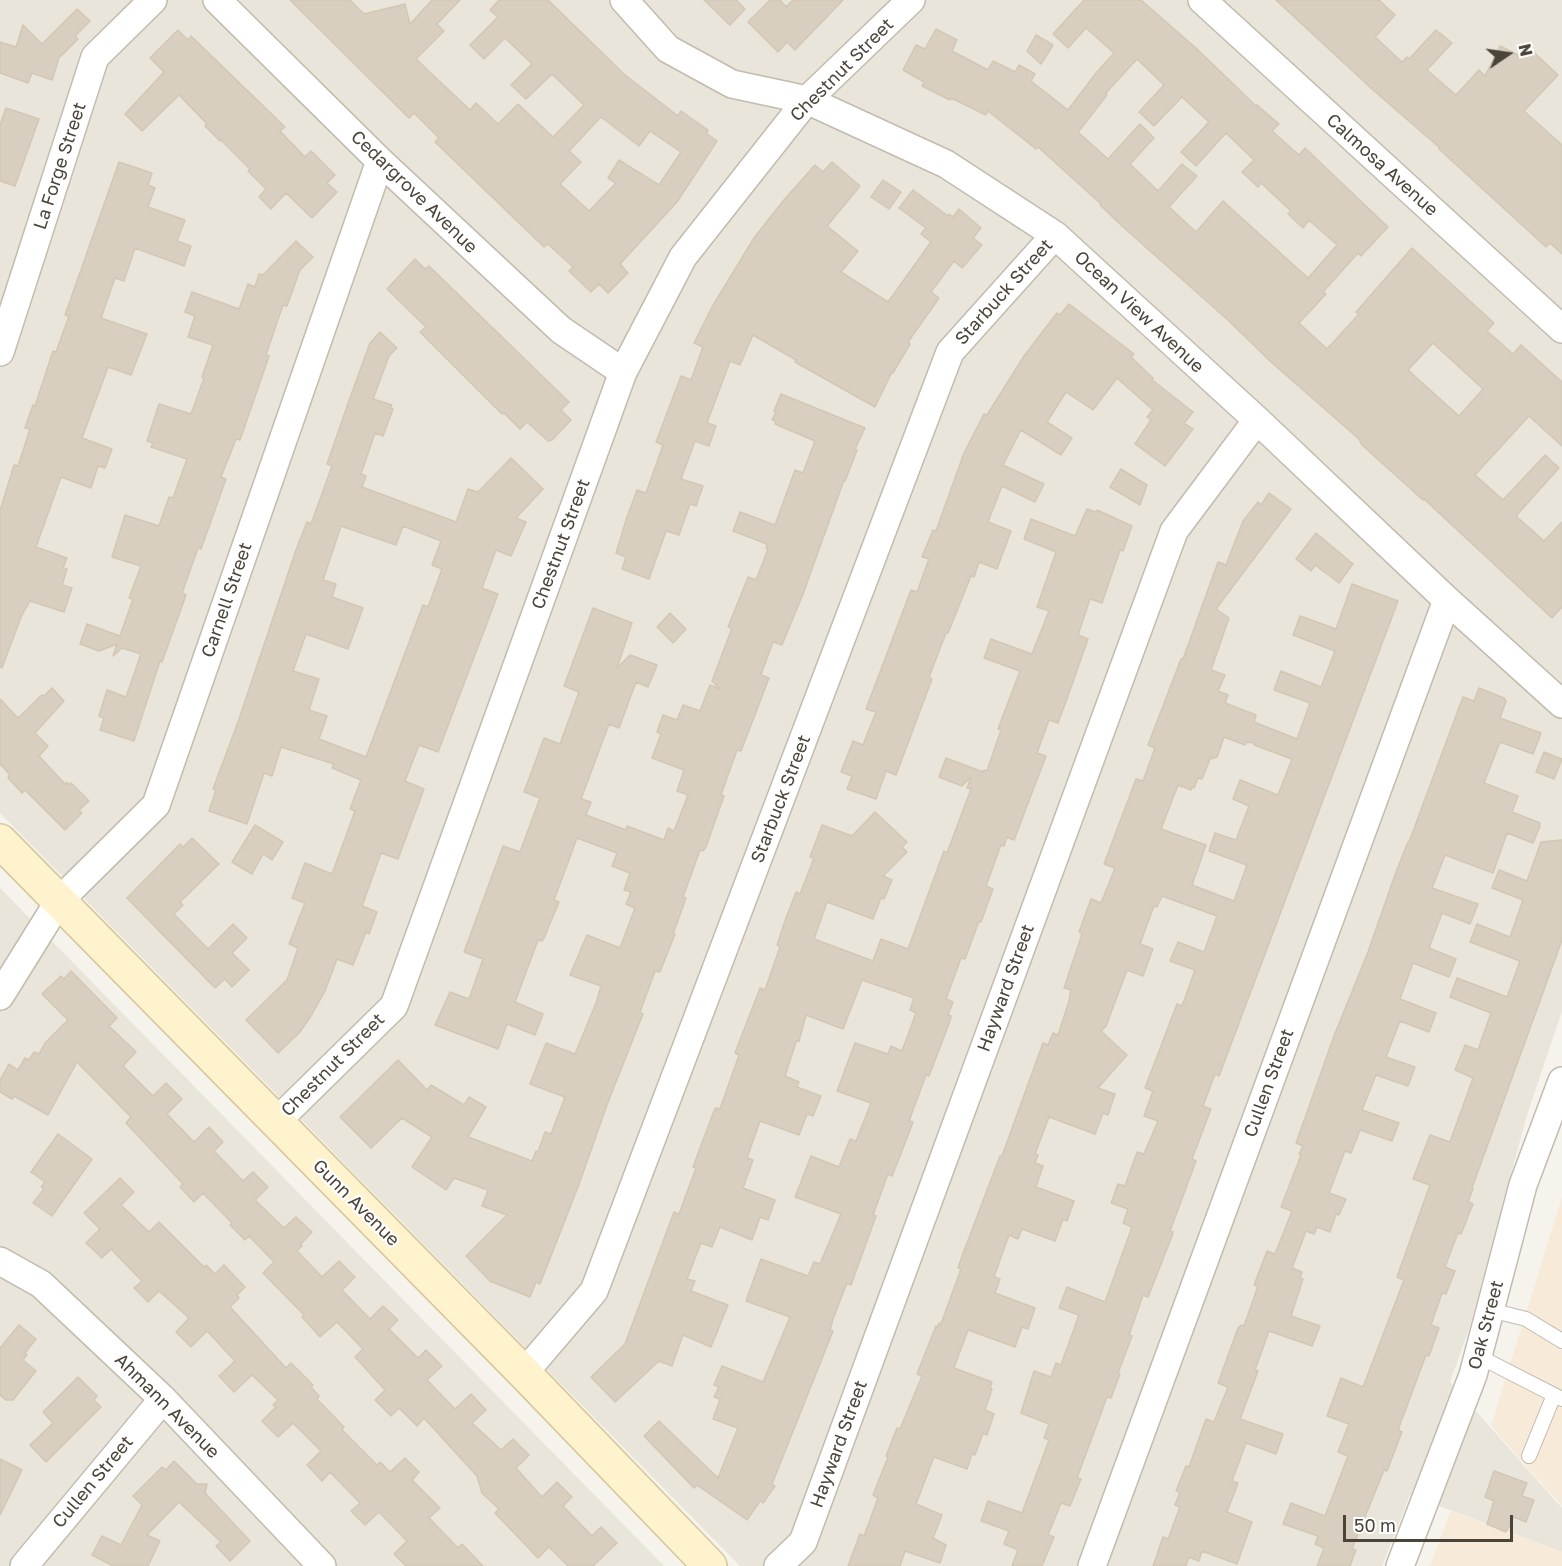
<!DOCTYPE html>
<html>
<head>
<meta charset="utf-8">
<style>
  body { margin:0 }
  #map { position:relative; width:1562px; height:1566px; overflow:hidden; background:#f6f3ec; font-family:"Golos Text",sans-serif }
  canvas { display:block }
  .north { position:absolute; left:1478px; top:24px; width:60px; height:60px; -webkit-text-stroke:4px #fff; paint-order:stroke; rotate:77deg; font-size:16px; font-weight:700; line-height:24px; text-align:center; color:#4b4439 }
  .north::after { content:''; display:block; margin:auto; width:21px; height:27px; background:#4b4439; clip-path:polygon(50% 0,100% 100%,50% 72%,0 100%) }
  .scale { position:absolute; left:1343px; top:1515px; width:170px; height:27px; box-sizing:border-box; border:3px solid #4b4439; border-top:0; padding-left:8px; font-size:18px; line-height:21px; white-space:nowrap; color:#4b4439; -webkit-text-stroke:4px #fff; paint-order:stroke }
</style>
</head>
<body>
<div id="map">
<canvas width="1562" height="1566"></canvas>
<div class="north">N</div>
<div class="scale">50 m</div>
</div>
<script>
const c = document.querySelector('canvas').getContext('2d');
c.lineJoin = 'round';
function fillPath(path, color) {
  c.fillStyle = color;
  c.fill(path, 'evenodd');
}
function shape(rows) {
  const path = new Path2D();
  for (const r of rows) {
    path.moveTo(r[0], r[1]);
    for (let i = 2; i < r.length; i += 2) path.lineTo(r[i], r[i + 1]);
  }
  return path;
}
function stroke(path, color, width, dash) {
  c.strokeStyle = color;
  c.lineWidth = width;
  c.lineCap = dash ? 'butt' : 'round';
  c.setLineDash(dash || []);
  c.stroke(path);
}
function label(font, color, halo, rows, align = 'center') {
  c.font = font + ' "Golos Text",sans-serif';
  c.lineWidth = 4.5;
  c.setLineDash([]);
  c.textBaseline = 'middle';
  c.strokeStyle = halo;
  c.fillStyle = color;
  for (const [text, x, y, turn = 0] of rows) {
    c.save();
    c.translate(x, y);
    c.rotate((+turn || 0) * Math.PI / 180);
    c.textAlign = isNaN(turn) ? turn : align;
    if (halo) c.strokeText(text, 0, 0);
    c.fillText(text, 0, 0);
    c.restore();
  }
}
const residential = shape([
  [0,0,1562,0,1562,1011,1527,1115,1469,1329,1450,1382,1562,1508,1562,1552,1410,1495,1382,1566,740,1566,0,813],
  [0,888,664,1566,0,1566]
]);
const commercial = shape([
  [1562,1197,1562,1506,1491,1426],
  [1451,1511,1562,1552,1562,1566,1430,1566]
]);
const building = shape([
  [290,0,350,0,364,14,405,4,410,24,432,0,460,0,437,24,444,31,416,59,470,110,476,103,498,124,518,104,553,137,584,105,552,74,526,99,511,85,532,64,505,38,484,59,470,45,498,17,490,10,499,0,548,0,625,75,678,116,681,111,708,130,706,133,717,141,677,202,620,264,628,273,608,293,599,284,591,292,569,271,573,267,548,244,544,247,435,142,439,138,414,113,409,118,290,0],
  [601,117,639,146,650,131,681,152,659,185,619,160,608,178,616,183,589,211,560,184,581,162,569,151,601,117],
  [704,0,736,0,745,9,730,25,704,0],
  [770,0,780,0,786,7,793,0,843,0,795,50,787,42,778,52,748,22,770,0],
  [1084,0,1141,0,1197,49,1256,106,1257,105,1279,124,1272,131,1299,155,1305,148,1388,227,1361,256,1358,253,1323,292,1326,294,1299,323,1327,349,1359,314,1356,312,1412,248,1494,323,1487,331,1513,354,1521,345,1562,382,1562,446,1529,416,1475,475,1503,500,1545,455,1559,468,1516,516,1544,541,1562,522,1562,607,1552,618,1424,499,1423,500,1362,445,1359,439,1270,361,1229,321,1122,226,1100,205,1101,204,1038,147,1036,149,988,111,986,115,951,98,950,100,922,86,924,82,903,70,916,45,925,49,936,29,957,40,952,51,988,70,993,61,1015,72,1019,65,1035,74,1031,81,1068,110,1096,73,1114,53,1086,28,1068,48,1053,34,1084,0],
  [1137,59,1164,85,1139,112,1154,126,1182,97,1209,122,1181,152,1196,166,1226,133,1254,160,1242,172,1258,187,1261,183,1291,211,1288,214,1303,228,1309,220,1337,245,1308,278,1223,201,1196,232,1169,207,1197,176,1182,164,1158,191,1130,164,1154,138,1140,124,1108,159,1078,132,1107,95,1105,94,1137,59],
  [1433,343,1483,389,1459,416,1408,370,1433,343],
  [1276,0,1379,0,1395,15,1375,37,1402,62,1407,57,1409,59,1436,30,1452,43,1427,70,1456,95,1479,70,1485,76,1500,46,1518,55,1527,46,1558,75,1524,111,1562,145,1562,254,1550,243,1546,247,1439,149,1440,148,1372,89,1276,0],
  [77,9,90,21,75,36,78,39,59,58,52,80,32,73,28,83,0,73,0,42,16,47,23,25,42,44,77,9],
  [178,30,188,40,191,36,285,127,280,131,305,157,311,151,335,175,327,183,337,192,312,218,286,193,271,209,259,197,266,189,248,171,250,169,221,140,220,141,205,126,207,124,179,95,142,131,125,114,164,72,150,58,178,30],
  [1036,35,1053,45,1041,64,1027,51,1036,35],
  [6,108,39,119,15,186,0,181,0,125,6,108],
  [119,162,152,173,148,185,155,188,148,207,185,220,177,241,191,246,184,266,135,248,124,281,115,278,101,318,147,334,131,375,108,367,82,438,112,449,105,468,98,466,91,488,61,477,36,547,67,558,63,568,67,569,62,585,72,588,64,612,30,601,21,617,2,668,0,667,0,511,14,465,18,466,30,429,25,428,33,405,35,406,53,351,56,352,69,316,65,315,119,162],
  [832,162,860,186,827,226,858,251,841,272,888,302,931,242,921,234,926,228,899,208,913,190,948,216,949,214,953,217,959,209,981,228,973,238,982,245,962,268,954,261,931,292,939,298,908,342,910,344,893,373,892,372,875,407,795,362,796,360,753,335,740,365,730,361,707,423,716,426,709,446,695,441,681,479,703,486,696,506,690,504,679,535,666,531,649,579,622,569,626,557,616,553,627,517,637,490,646,493,663,445,656,442,681,376,691,380,703,347,694,343,712,307,754,238,783,201,815,165,823,172,832,162],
  [883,180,901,192,889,209,871,197,883,180],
  [296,241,313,257,300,270,287,306,283,305,266,355,269,356,240,440,236,439,221,477,226,479,201,549,198,548,182,593,186,595,162,662,160,661,134,741,100,730,104,718,99,716,107,690,126,697,141,654,122,648,113,656,117,644,99,651,80,644,87,624,120,636,133,599,129,598,141,566,112,557,125,515,159,526,169,497,173,498,187,459,151,447,153,443,147,441,159,404,191,414,204,378,202,377,213,345,188,337,195,316,185,312,192,292,239,309,248,284,255,287,259,274,263,275,296,241],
  [415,259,425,269,429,266,569,402,561,410,571,420,552,440,548,441,527,422,520,429,504,413,502,414,420,332,426,327,387,289,415,259],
  [1069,304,1134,354,1131,357,1153,378,1152,380,1193,412,1184,423,1193,429,1165,466,1135,444,1151,420,1147,417,1153,410,1117,378,1093,410,1066,392,1047,422,1072,438,1061,455,1021,430,1003,465,1044,484,1035,502,1002,486,988,522,1011,531,997,569,979,562,974,577,971,576,948,633,946,633,929,677,932,679,896,775,886,771,876,799,847,789,852,776,841,772,853,741,863,745,876,712,866,709,911,590,917,592,929,559,922,557,933,530,936,531,964,453,984,414,987,415,1024,356,1057,313,1060,315,1069,304],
  [380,332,397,348,389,356,373,399,392,405,390,408,393,409,383,436,375,433,361,474,366,476,362,487,456,522,468,489,478,492,511,458,543,489,516,518,526,522,511,556,496,550,482,588,498,594,438,752,419,745,405,781,424,789,398,859,381,853,362,906,377,912,369,934,366,932,353,965,337,959,325,991,311,1016,299,1033,278,1053,246,1020,287,980,298,948,289,944,305,903,292,898,305,863,332,874,355,811,350,809,361,780,332,768,334,764,281,747,272,776,264,773,247,824,209,811,216,790,213,789,238,722,296,550,307,522,311,524,332,466,327,464,351,395,370,343,380,332],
  [341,526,396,545,403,526,441,541,432,565,442,569,428,607,423,605,366,757,319,739,327,716,309,710,319,679,293,671,306,634,348,649,363,608,332,597,336,584,323,580,341,526],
  [781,394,865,428,855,449,857,450,845,481,844,480,803,594,782,645,773,642,761,675,769,678,741,751,737,750,721,795,724,796,706,847,703,851,700,850,683,897,686,898,673,934,675,934,660,972,655,971,640,1012,643,1014,608,1102,578,1187,540,1284,536,1282,530,1297,490,1281,466,1256,507,1215,482,1206,488,1190,454,1178,446,1190,412,1167,432,1137,402,1118,371,1148,340,1117,398,1060,427,1090,431,1085,464,1105,469,1097,486,1107,468,1137,532,1161,536,1151,538,1152,545,1132,551,1134,565,1097,530,1084,546,1043,575,1054,596,1003,601,986,570,975,587,935,620,948,635,908,626,904,631,892,624,890,630,873,612,866,617,853,577,838,554,900,559,902,544,938,542,941,538,940,515,1002,543,1014,535,1035,507,1024,498,1049,435,1025,450,992,469,999,483,959,464,952,503,846,520,852,540,798,524,792,544,738,560,744,579,692,564,686,593,608,632,623,617,668,630,655,657,665,648,687,636,682,619,728,609,724,581,799,591,802,586,815,626,830,627,826,664,840,668,828,674,831,688,795,677,791,684,770,652,758,661,734,657,732,663,715,677,720,683,705,700,711,710,685,720,689,712,681,732,628,728,627,748,577,756,580,768,549,766,548,767,544,733,531,740,512,775,525,795,470,803,473,815,441,775,424,776,421,772,420,776,411,774,411,781,394],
  [1121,469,1147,485,1140,505,1110,487,1121,469],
  [1269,493,1291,509,1216,609,1229,618,1211,670,1225,675,1218,691,1228,695,1225,703,1256,715,1254,722,1297,739,1310,703,1274,690,1281,671,1321,687,1335,651,1293,635,1300,616,1336,629,1352,584,1398,601,1219,1076,1215,1074,1203,1106,1211,1109,1192,1159,1196,1161,1170,1231,1173,1232,1172,1236,1148,1297,1143,1295,1129,1335,1132,1336,1118,1373,1120,1374,1111,1398,1107,1397,1077,1478,1081,1479,1070,1506,1061,1503,1048,1535,1054,1537,1042,1566,1012,1566,1018,1550,1004,1544,1009,1531,981,1521,988,1501,1022,1513,1049,1440,1044,1438,1049,1424,1021,1413,1034,1371,1051,1377,1056,1363,1061,1365,1079,1315,1059,1308,1067,1287,1105,1302,1132,1227,1123,1223,1128,1209,1111,1203,1118,1184,1125,1186,1137,1152,1144,1154,1158,1121,1144,1116,1153,1091,1145,1088,1177,1004,1182,1006,1195,970,1170,961,1178,942,1204,952,1217,916,1162,896,1157,907,1154,906,1140,944,1153,949,1143,976,1127,970,1106,1026,1101,1031,1127,1055,1098,1088,1115,1094,1108,1115,1103,1113,1095,1134,1049,1117,1035,1154,1038,1155,1035,1163,1043,1166,1036,1187,1074,1201,1067,1221,1063,1219,1055,1241,1022,1229,1018,1239,1009,1235,994,1277,1000,1279,995,1293,1035,1308,1028,1329,1022,1327,1015,1347,968,1330,954,1368,992,1382,990,1388,992,1389,985,1410,994,1414,987,1435,983,1433,975,1455,972,1454,967,1469,934,1457,916,1504,942,1515,933,1538,946,1545,940,1563,905,1551,900,1566,848,1566,860,1534,864,1536,878,1498,873,1495,888,1457,886,1456,897,1428,900,1429,922,1376,917,1374,936,1326,938,1327,939,1323,941,1324,961,1269,958,1268,962,1256,1000,1156,1002,1156,1043,1043,1048,1045,1053,1033,1058,1035,1069,1001,1071,990,1064,988,1082,934,1079,932,1091,899,1101,903,1115,868,1104,864,1136,779,1143,781,1155,748,1148,745,1181,659,1183,659,1218,562,1226,565,1243,521,1258,502,1261,505,1269,493],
  [1224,737,1245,745,1246,742,1254,743,1254,745,1292,759,1278,795,1240,780,1233,799,1249,806,1236,840,1215,833,1209,851,1247,865,1234,901,1192,885,1206,845,1161,829,1178,785,1191,790,1192,787,1194,788,1198,778,1202,779,1210,759,1217,757,1224,737],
  [1087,509,1096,512,1097,510,1132,526,1123,551,1120,550,1102,603,1090,599,1078,635,1088,639,1068,696,1058,723,1049,720,1037,753,1046,756,1014,840,1007,837,1004,846,1001,845,986,886,993,889,981,922,979,921,965,959,961,958,946,999,953,1002,948,1015,951,1016,950,1021,929,1076,926,1075,909,1121,913,1122,902,1151,892,1176,888,1174,873,1215,876,1216,851,1285,847,1283,833,1319,830,1330,833,1331,772,1484,775,1486,763,1503,760,1501,747,1520,697,1485,694,1488,644,1436,659,1421,718,1478,738,1428,713,1419,720,1399,714,1397,719,1387,714,1385,722,1366,763,1382,790,1317,746,1301,761,1259,808,1276,814,1262,820,1264,841,1214,795,1197,811,1156,839,1167,850,1139,856,1141,871,1103,837,1091,855,1043,888,1054,891,1046,902,1051,916,1013,910,1010,914,998,862,980,843,1029,806,1015,799,1041,796,1042,785,1076,799,1082,797,1087,821,1096,813,1116,807,1114,799,1135,760,1121,747,1158,753,1160,743,1188,775,1200,768,1220,760,1217,752,1240,720,1227,712,1247,701,1243,687,1279,695,1281,691,1291,728,1305,711,1347,683,1335,672,1366,659,1361,615,1402,591,1377,625,1344,674,1212,679,1214,696,1168,693,1167,714,1111,716,1108,720,1109,739,1055,735,1053,760,988,765,990,780,947,777,945,785,921,796,892,800,894,814,858,810,857,822,825,852,836,875,812,907,842,902,847,907,852,883,876,892,880,884,899,881,898,873,919,827,902,814,939,873,961,881,939,908,949,944,851,947,853,971,789,967,788,971,777,962,786,939,777,946,758,983,772,984,770,987,771,1001,730,998,729,1020,671,984,658,991,639,1032,654,1049,611,1037,607,1056,552,1024,539,1031,519,1075,536,1087,509],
  [1316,533,1353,564,1339,583,1315,565,1311,571,1296,559,1316,533],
  [670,613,686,629,673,643,657,627,670,613],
  [52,688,64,701,35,733,48,746,39,756,65,784,67,782,69,785,71,783,89,801,79,810,82,813,65,830,25,790,22,793,8,778,10,775,0,764,0,699,18,718,42,695,44,696,52,688],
  [1479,688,1504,698,1506,701,1500,718,1541,733,1533,754,1500,742,1484,783,1518,796,1512,812,1540,823,1539,826,1540,826,1533,843,1507,833,1493,873,1445,855,1432,888,1478,904,1470,924,1442,913,1429,948,1456,959,1449,977,1413,963,1400,999,1436,1013,1429,1032,1400,1021,1386,1057,1415,1067,1408,1086,1376,1075,1362,1110,1399,1123,1392,1141,1360,1130,1351,1153,1345,1151,1329,1193,1346,1199,1339,1215,1336,1214,1330,1232,1317,1227,1314,1234,1306,1231,1292,1268,1302,1272,1300,1278,1303,1279,1291,1316,1320,1326,1312,1346,1269,1331,1255,1370,1258,1371,1240,1419,1283,1434,1276,1454,1246,1443,1232,1481,1238,1483,1227,1512,1252,1522,1237,1564,1202,1551,1199,1561,1189,1557,1186,1566,1153,1566,1163,1537,1168,1539,1180,1507,1175,1505,1180,1492,1176,1491,1186,1466,1189,1467,1206,1419,1214,1422,1228,1387,1218,1383,1238,1328,1241,1325,1244,1326,1258,1286,1254,1285,1267,1251,1275,1254,1292,1211,1281,1207,1301,1155,1299,1154,1303,1146,1296,1143,1334,1036,1368,952,1396,872,1408,842,1409,842,1463,697,1474,701,1479,688],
  [1544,752,1562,759,1554,779,1536,772,1544,752],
  [255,825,283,842,272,860,263,854,252,874,232,862,255,825],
  [192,838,219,864,180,902,183,905,174,914,208,949,233,924,247,938,232,953,249,970,232,987,225,979,215,988,127,898,180,844,183,847,192,838],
  [1562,840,1562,940,1472,1188,1473,1189,1468,1202,1473,1204,1461,1234,1458,1233,1445,1267,1455,1271,1446,1294,1442,1293,1431,1325,1439,1328,1429,1356,1426,1355,1398,1430,1402,1432,1387,1471,1384,1470,1352,1549,1356,1550,1350,1566,1317,1566,1324,1548,1315,1544,1318,1536,1283,1524,1291,1503,1325,1516,1348,1456,1338,1452,1349,1424,1327,1416,1341,1378,1363,1387,1404,1280,1397,1277,1430,1185,1413,1179,1430,1135,1450,1142,1473,1078,1455,1070,1465,1045,1478,1050,1491,1013,1450,997,1457,978,1507,997,1520,961,1470,942,1477,924,1510,937,1523,900,1492,888,1499,870,1527,881,1541,842,1562,840],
  [71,971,117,1018,109,1026,136,1052,123,1066,153,1096,166,1083,182,1099,167,1114,194,1142,209,1127,223,1142,214,1151,243,1181,253,1172,268,1187,255,1200,284,1228,296,1217,312,1232,300,1245,302,1246,297,1251,322,1277,339,1261,355,1277,342,1290,370,1319,383,1306,398,1320,389,1329,418,1358,426,1350,442,1366,427,1380,455,1409,471,1394,486,1410,472,1423,501,1450,513,1439,529,1455,516,1468,542,1497,557,1482,572,1497,563,1506,592,1536,601,1527,617,1543,593,1566,568,1566,549,1547,538,1558,495,1513,499,1509,482,1493,477,1476,424,1418,417,1426,399,1408,391,1416,375,1400,385,1390,355,1357,363,1349,337,1322,320,1337,302,1317,304,1315,263,1273,274,1262,249,1236,245,1240,230,1225,232,1223,203,1193,194,1202,180,1187,183,1184,126,1123,131,1117,77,1062,48,1115,14,1096,12,1099,0,1092,0,1080,9,1064,18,1070,25,1058,29,1060,34,1052,39,1054,45,1043,68,1020,42,994,61,976,64,979,71,971],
  [58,1134,92,1159,52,1216,33,1203,44,1189,41,1187,45,1182,31,1172,58,1134],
  [120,1178,134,1192,121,1205,149,1232,159,1222,204,1267,206,1265,215,1274,224,1265,245,1287,237,1295,239,1298,230,1307,286,1368,291,1363,313,1385,311,1387,319,1396,317,1399,344,1427,342,1430,377,1465,380,1462,390,1472,405,1458,419,1472,412,1480,440,1508,429,1518,458,1548,462,1544,483,1566,406,1566,394,1554,407,1541,379,1512,365,1525,351,1511,360,1503,330,1472,322,1481,307,1465,321,1451,293,1423,278,1437,262,1421,276,1407,273,1405,278,1400,252,1375,234,1392,219,1376,235,1361,207,1331,191,1347,176,1332,189,1318,159,1291,148,1302,134,1288,142,1281,111,1249,102,1258,86,1243,100,1229,84,1213,120,1178],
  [19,1325,36,1339,25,1353,27,1355,23,1360,36,1371,13,1400,6,1400,0,1395,0,1348,19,1325],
  [78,1377,97,1396,94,1400,101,1407,46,1462,30,1445,53,1423,43,1412,78,1377],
  [0,1459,22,1470,0,1515,0,1459],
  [174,1461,197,1484,207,1484,205,1493,250,1541,230,1561,216,1546,221,1542,179,1502,147,1535,160,1541,148,1566,113,1566,92,1555,102,1536,121,1545,142,1505,133,1496,162,1467,166,1470,174,1461],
  [1494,1471,1527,1483,1522,1496,1534,1500,1526,1522,1514,1517,1506,1532,1487,1524,1494,1501,1485,1497,1494,1471]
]);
const lane = shape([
  [1490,1310,1526,1319,1562,1341],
  [1478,1356,1562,1399],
  [1529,1456,1554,1395]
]);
const street = shape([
  [217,0,380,161,561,330,623,372],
  [624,0,668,49,732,84,807,100,946,164,1055,235,1257,420,1447,600,1562,704],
  [1202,0,1562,329],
  [0,352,95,57,153,0],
  [0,996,59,901,156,805,380,161],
  [276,1122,394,1006,623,372,683,257,807,100,911,0],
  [0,1261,41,1284,163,1399,322,1566],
  [524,1373,594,1291,950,352,1055,235],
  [24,1566,163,1399],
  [778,1566,803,1542,1174,531,1257,420],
  [1092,1566,1447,600],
  [1400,1566,1473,1375,1523,1185,1562,1081]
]);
const secondary = shape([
  [0,841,524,1373,710,1566]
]);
const streetNames = [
  ["Chestnut Street",842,70,-45],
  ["Calmosa Avenue",1382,165,42],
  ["La Forge Street",60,166,-72],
  ["Cedargrove Avenue",414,192,44],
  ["Starbuck Street",1004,292,-48],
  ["Ocean View Avenue",1139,312,43],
  ["Chestnut Street",561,544,-70],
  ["Carnell Street",227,600,-71],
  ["Starbuck Street",781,799,-69],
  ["Hayward Street",1006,988,-70],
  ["Chestnut Street",333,1065,-45],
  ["Cullen Street",1269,1083,-70],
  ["Gunn Avenue",356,1203,45],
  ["Oak Street",1486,1325,-75],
  ["Ahmann Avenue",167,1406,45],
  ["Hayward Street",839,1444,-70],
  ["Cullen Street",93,1482,-50]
];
fillPath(residential, '#eae5da');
fillPath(commercial, '#f7ead8');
fillPath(building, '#d8cfc1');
stroke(building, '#d3c7b4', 1.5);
stroke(lane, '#c2bbae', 16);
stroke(street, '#c2bbae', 30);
stroke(secondary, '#d6c79b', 36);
stroke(lane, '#fff', 14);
stroke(street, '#fff', 27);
stroke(secondary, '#fff3cd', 33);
label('18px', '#4b4439', '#fff', streetNames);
</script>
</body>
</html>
